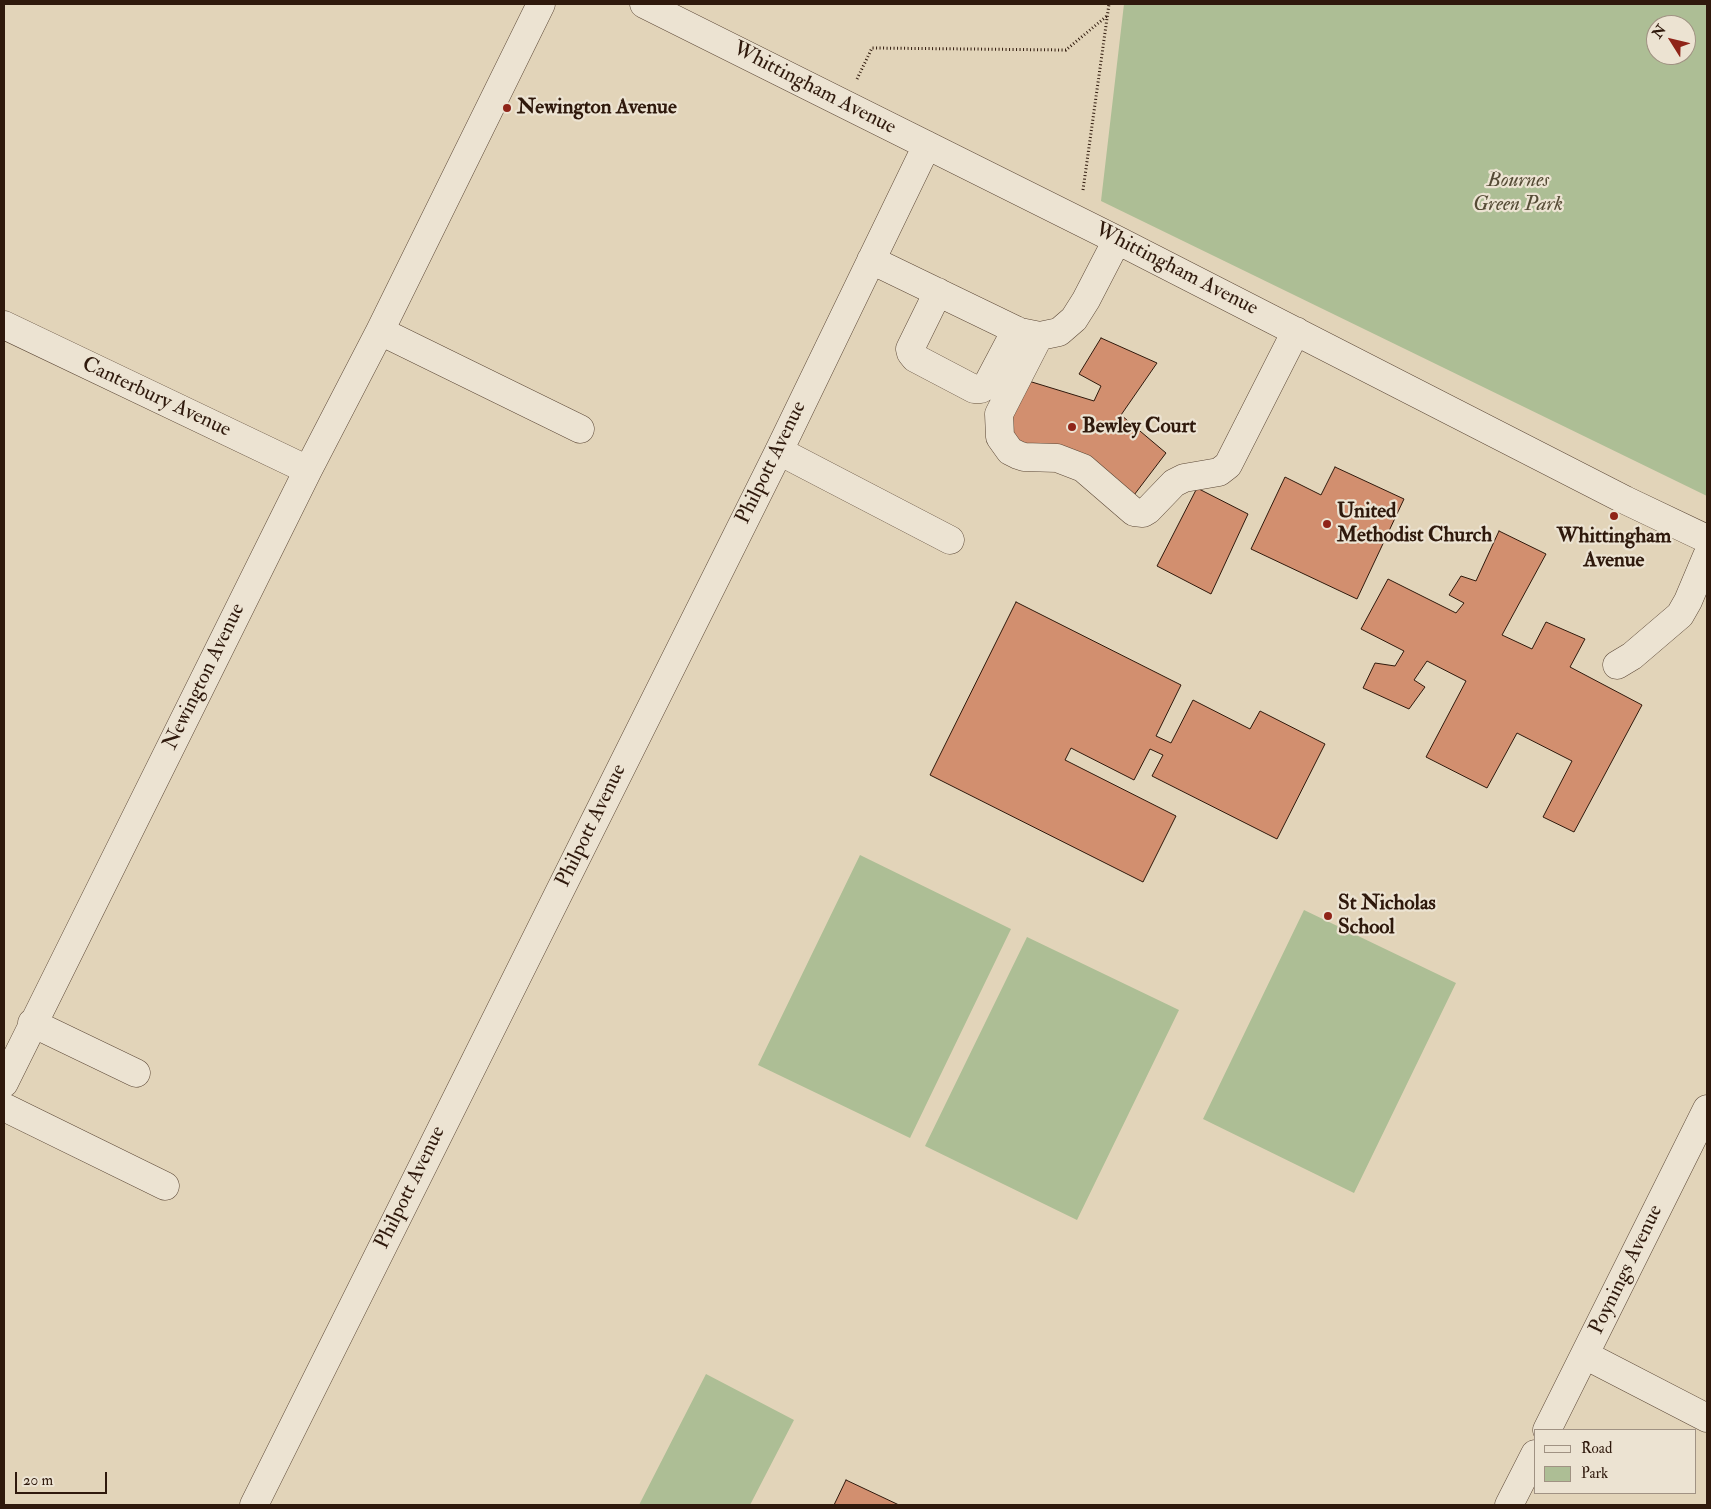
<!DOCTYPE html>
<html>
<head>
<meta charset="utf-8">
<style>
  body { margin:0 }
  #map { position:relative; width:1711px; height:1509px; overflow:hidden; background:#e2d4b9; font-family:"IM FELL Double Pica",serif }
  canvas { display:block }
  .frame { position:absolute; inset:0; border:5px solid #2f190c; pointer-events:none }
  .legend { position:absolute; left:1534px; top:1429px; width:162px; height:65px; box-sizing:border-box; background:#ece3d2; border:1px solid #a09283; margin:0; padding:6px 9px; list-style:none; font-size:15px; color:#2f190c }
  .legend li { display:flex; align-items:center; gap:10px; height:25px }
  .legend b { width:25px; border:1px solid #a09283 }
  .north { position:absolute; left:1646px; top:15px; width:50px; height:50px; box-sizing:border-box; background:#ece3d2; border:1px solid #a09283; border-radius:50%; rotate:306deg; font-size:14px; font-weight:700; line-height:20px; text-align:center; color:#2f190c }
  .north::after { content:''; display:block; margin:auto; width:18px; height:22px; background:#8f2418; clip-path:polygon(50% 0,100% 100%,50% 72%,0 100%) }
  .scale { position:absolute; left:15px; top:1472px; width:92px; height:22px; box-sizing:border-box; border:2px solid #2f190c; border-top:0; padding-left:6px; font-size:15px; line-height:18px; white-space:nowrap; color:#2f190c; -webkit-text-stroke:4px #ece3d2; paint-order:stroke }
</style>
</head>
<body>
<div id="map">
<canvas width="1711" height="1509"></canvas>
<div class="frame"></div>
<ul class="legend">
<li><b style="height:6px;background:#ece3d2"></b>Road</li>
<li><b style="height:14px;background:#adbe95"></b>Park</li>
</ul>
<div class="north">N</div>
<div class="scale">20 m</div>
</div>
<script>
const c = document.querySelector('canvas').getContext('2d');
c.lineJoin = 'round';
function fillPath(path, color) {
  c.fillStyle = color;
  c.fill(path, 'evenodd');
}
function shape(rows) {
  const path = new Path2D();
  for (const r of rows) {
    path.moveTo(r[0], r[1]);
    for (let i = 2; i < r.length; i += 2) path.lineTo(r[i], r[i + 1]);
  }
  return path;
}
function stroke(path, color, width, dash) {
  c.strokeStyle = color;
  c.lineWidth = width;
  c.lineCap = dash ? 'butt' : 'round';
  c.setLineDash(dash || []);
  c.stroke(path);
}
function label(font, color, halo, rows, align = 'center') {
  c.font = font + ' "IM FELL Double Pica",serif';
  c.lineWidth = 4.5;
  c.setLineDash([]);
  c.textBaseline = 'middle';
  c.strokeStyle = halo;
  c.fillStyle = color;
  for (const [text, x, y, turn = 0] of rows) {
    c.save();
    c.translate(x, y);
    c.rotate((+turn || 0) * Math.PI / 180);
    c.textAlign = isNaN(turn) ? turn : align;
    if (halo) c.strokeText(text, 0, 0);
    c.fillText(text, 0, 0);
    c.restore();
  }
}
const green = shape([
  [1124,4,1707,4,1707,496,1101,201],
  [1656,25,1686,25,1686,55,1656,55],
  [860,855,1011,929,910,1138,758,1065],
  [1304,910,1456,983,1354,1193,1203,1119],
  [1027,937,1179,1010,1077,1220,925,1146],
  [706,1374,794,1420,750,1505,639,1505]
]);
const building = shape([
  [1101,338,1157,363,1121,415,1166,453,1131,499,1006,438,1022,379,1094,401,1101,386,1079,374,1101,338],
  [1335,467,1404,499,1357,599,1251,549,1285,477,1321,495,1335,467],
  [1197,488,1248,514,1211,594,1157,566,1197,488],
  [1499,531,1546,554,1502,635,1532,649,1546,622,1585,639,1570,667,1642,705,1574,832,1543,817,1572,761,1517,733,1487,788,1426,757,1466,681,1427,661,1414,680,1425,687,1409,709,1363,688,1375,663,1395,666,1404,651,1361,629,1388,579,1456,613,1464,603,1449,595,1461,576,1476,581,1499,531],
  [1016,602,1181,685,1156,736,1171,743,1193,700,1250,729,1260,711,1325,744,1277,839,1152,776,1163,755,1150,749,1134,780,1071,748,1065,760,1176,816,1143,882,930,775,1016,602],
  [846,1480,899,1505,834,1505,846,1480]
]);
const path = shape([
  [857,79,872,48,1066,50,1108,15],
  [1083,190,1109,4]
]);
const minor = shape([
  [644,4,1117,240,1625,500,1707,539],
  [871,260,1020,332,1040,336,1059,332,1074,319,1086,300,1117,240],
  [938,292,910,349,911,353,915,358,974,389,981,389,987,385,1016,330],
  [4,325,308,470],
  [380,331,580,429],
  [1039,336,999,414,1000,437,1010,451,1018,455,1024,457,1057,458,1083,468,1134,512,1143,513,1148,510,1174,483,1184,478,1219,472,1228,465,1296,331],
  [779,451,950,540],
  [1617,665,1632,656,1680,615,1688,601,1707,556],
  [32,1023,136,1073],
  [4,1083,308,470,380,331,541,4],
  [4,1107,165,1186],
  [1585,1355,1707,1418],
  [1547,1430,1707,1109],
  [254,1505,779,451,927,145],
  [1509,1505,1535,1454]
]);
const markers = [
  [507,108,5,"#8f2418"],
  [1072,427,5,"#8f2418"],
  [1614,516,5,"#8f2418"],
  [1327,524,5,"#8f2418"],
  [1328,916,5,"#8f2418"]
];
const streetNames = [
  ["Whittingham Avenue",814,89,27],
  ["Whittingham Avenue",1176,270,27],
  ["Canterbury Avenue",156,398,25],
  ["Philpott Avenue",772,463,-64],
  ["Newington Avenue",205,677,-64],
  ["Philpott Avenue",592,826,-64],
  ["Philpott Avenue",411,1188,-64],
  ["Poynings Avenue",1627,1270,-64]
];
const poiNames = [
  ["Newington Avenue",517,108],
  ["Bewley Court",1082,427],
  ["United",1337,512],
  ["Methodist Church",1337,536],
  ["Whittingham",1614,537,"center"],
  ["Avenue",1614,561,"center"],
  ["St Nicholas",1338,904],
  ["School",1338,928]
];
const parkNames = [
  ["Bournes",1518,181],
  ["Green Park",1518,205]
];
fillPath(green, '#adbe95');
fillPath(building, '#d28f6f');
stroke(building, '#2f190c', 1);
stroke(minor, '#5c4837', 29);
stroke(path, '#2f190c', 3, [1, 2.5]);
stroke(minor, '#ece3d2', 28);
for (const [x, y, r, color] of markers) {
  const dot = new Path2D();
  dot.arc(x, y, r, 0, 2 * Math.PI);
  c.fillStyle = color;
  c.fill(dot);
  stroke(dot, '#ece3d2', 2);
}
label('21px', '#2f190c', '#ece3d2', streetNames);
label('bold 21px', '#2f190c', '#ece3d2', poiNames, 'left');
label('italic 21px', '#554b35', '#ece3d2', parkNames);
</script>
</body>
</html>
